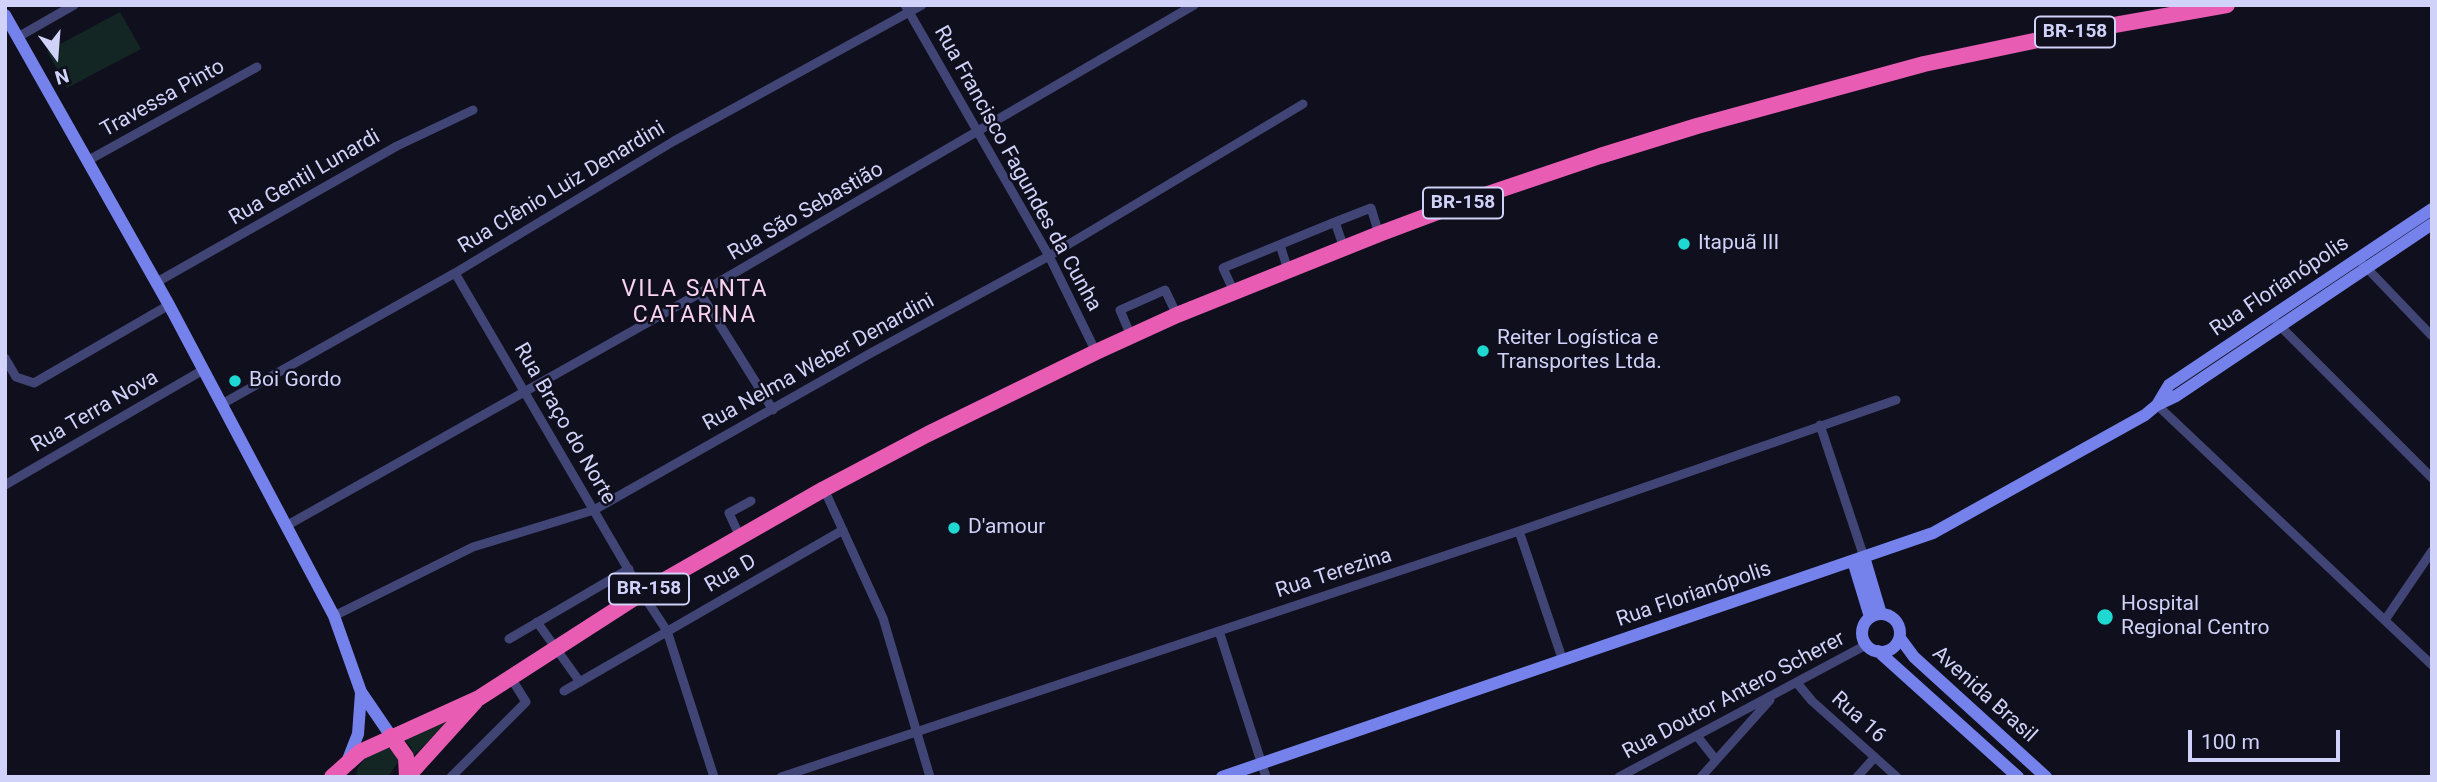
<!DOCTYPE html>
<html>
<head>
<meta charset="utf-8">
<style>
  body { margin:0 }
  #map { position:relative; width:2437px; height:782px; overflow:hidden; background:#0f0f1d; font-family:Roboto,sans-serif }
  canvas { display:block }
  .frame { position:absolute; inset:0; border:7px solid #d1d2f9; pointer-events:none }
  .north { position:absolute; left:21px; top:21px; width:70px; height:70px; -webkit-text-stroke:5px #0f0f1d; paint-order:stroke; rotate:164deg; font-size:19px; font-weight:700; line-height:28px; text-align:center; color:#d1d2f9 }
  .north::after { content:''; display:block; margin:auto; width:24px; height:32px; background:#d1d2f9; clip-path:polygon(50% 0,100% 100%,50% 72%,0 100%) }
  .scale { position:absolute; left:2188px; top:730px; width:152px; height:32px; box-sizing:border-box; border:4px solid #d1d2f9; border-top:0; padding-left:9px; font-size:21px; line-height:24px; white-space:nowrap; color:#d1d2f9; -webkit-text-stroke:5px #0f0f1d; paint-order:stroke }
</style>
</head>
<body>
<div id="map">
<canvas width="2437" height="782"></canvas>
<div class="frame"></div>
<div class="north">N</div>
<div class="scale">100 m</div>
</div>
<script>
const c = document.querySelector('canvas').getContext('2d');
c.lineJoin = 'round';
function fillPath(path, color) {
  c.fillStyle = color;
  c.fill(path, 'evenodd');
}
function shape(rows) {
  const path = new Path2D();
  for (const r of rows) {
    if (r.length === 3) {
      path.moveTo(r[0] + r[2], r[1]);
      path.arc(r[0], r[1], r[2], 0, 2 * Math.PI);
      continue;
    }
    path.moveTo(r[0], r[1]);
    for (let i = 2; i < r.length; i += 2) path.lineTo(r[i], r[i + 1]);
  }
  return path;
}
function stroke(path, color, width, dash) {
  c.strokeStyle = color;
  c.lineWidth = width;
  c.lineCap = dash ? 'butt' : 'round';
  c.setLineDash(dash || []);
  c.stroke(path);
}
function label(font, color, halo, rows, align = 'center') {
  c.font = font + ' Roboto,sans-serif';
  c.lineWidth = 5;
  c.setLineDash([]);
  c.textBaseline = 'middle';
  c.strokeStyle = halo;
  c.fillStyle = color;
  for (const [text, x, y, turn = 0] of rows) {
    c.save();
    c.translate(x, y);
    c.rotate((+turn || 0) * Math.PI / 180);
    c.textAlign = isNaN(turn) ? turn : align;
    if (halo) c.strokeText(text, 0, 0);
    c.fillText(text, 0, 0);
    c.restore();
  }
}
const green = shape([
  [120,12,141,49,67,88,47,51],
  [468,703,448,722,414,755,411,747,402,737],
  [388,748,394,751,399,761,390,774,386,777,356,777,357,769,363,761,371,754]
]);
const street = shape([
  [905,5,1049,256,1096,352],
  [18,37,74,5],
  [87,161,257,67],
  [1335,222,1344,248],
  [1280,245,1288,270],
  [2363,264,2432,336],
  [455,273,642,593,667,631,714,777],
  [157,282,397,146,473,110],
  [1234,292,1223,268,1335,222,1371,208,1379,234],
  [700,293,773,410],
  [2277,323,2432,478],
  [1131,336,1120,310,1165,290,1177,315],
  [5,358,16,377,34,383,169,305],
  [222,404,455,273,674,141,922,5],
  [2157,405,2432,665],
  [1820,425,1864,557],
  [5,485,203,370],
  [824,489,883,618,930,777],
  [286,526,700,293,1194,5],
  [1519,531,1563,661],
  [740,537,729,513,751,501],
  [334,616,473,547,594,510,871,353,1049,256,1303,104],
  [2385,620,2432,551],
  [537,622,580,682],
  [1219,631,1266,777],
  [509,639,629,569],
  [1797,683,1812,701,1897,777],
  [564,691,843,530],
  [1697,736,1716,760],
  [451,777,526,702,511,678],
  [781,777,1519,531,1896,400],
  [1619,777,1866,645],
  [1701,777,1770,700],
  [1857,777,1875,757]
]);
const secondary = shape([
  [5,15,169,305,334,616,361,692,391,736],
  [2157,405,2169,385,2432,209],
  [1864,557,1881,614],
  [1853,561,1870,617],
  [1881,633,19],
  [1900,638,1914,657,2046,777],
  [1878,651,2018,777],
  [347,762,358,734,361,693],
  [1222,777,1933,533,2145,415,2157,405,2176,396,2432,224]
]);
const highway = shape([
  [391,736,406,757,407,777],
  [332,777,360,752,479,698,642,593,824,489,928,434,1096,352,1177,315,1379,234,1467,201,1600,156,1697,126,1924,64,2086,30,2227,5],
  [407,777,475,702]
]);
const markers = [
  [1684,244,7,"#1ed8d1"],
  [1483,351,7,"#1ed8d1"],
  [235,381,7,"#1ed8d1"],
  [954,528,7,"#1ed8d1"],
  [2105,617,9,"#1ed8d1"]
];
const shields = [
  [2075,32,80],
  [1463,203,80],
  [649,589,80]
];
const shieldNames = [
  ["BR-158",2075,32],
  ["BR-158",1463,203],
  ["BR-158",649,589]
];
const streetNames = [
  ["Travessa Pinto",163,99,-29],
  ["Rua Francisco Fagundes da Cunha",1017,169,61],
  ["Rua Gentil Lunardi",305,178,-30],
  ["Rua Clênio Luiz Denardini",562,188,-31],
  ["Rua São Sebastião",806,212,-30],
  ["Rua Florianópolis",2280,287,-34],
  ["Rua Nelma Weber Denardini",819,363,-29],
  ["Rua Terra Nova",95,412,-30],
  ["Rua Braço do Norte",564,424,60],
  ["Rua D",731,574,-30],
  ["Rua Terezina",1334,574,-18],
  ["Rua Florianópolis",1694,595,-19],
  ["Avenida Brasil",1984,695,42],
  ["Rua Doutor Antero Scherer",1734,696,-28],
  ["Rua 16",1858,718,42]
];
const poiNames = [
  ["Itapuã III",1698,244],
  ["Reiter Logística e",1497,339],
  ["Transportes Ltda.",1497,363],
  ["Boi Gordo",249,381],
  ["D'amour",968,528],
  ["Hospital",2121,605],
  ["Regional Centro",2121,629]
];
const neighbourhoodNames = [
  ["VILA SANTA",695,290],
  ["CATARINA",695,316]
];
fillPath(green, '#132623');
stroke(street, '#404576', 9);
stroke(secondary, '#7582ec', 12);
stroke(highway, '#e95cb3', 16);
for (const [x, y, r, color] of markers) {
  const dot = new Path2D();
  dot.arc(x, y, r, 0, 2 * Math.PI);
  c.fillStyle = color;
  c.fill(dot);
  stroke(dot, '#0f0f1d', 2.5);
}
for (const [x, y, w] of shields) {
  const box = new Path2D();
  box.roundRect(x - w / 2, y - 15.5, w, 31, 5);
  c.fillStyle = '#0f0f1d';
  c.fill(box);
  stroke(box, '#d1d2f9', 2);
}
label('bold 19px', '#d1d2f9', null, shieldNames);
label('21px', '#d1d2f9', '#0f0f1d', streetNames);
label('21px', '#d1d2f9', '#0f0f1d', poiNames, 'left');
c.letterSpacing = '2px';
label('23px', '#f9d3f0', '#0f0f1d', neighbourhoodNames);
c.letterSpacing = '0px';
</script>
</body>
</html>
